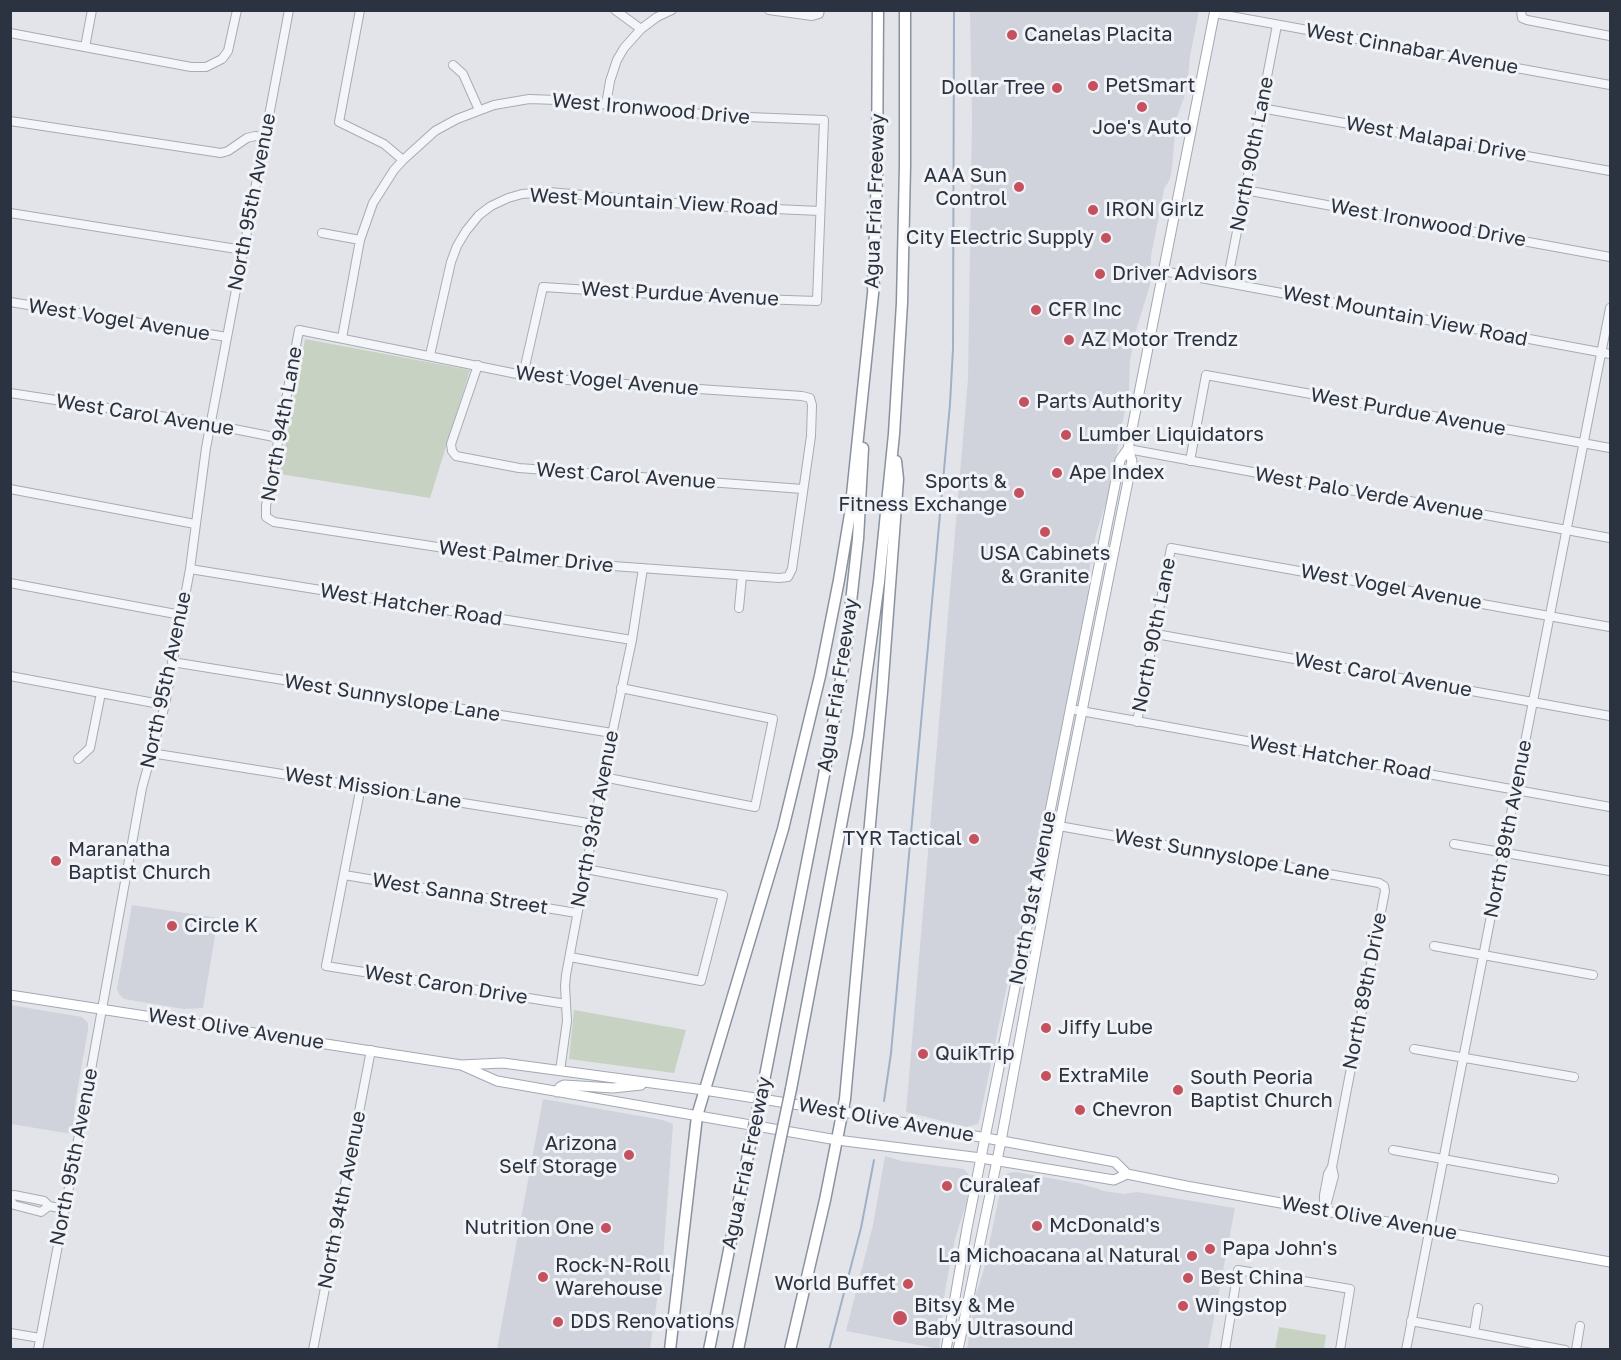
<!DOCTYPE html>
<html>
<head>
<meta charset="utf-8">
<style>
  body { margin:0 }
  #map { position:relative; width:1621px; height:1360px; overflow:hidden; background:#e2e4e9; font-family:"Golos Text",sans-serif }
  canvas { display:block }
  .frame { position:absolute; inset:0; border:12px solid #2b3240; pointer-events:none }
</style>
</head>
<body>
<div id="map">
<canvas width="1621" height="1360"></canvas>
<div class="frame"></div>
</div>
<script>
const c = document.querySelector('canvas').getContext('2d');
c.lineJoin = 'round';
function fillPath(path, color) {
  c.fillStyle = color;
  c.fill(path, 'evenodd');
}
function shape(rows) {
  const path = new Path2D();
  for (const r of rows) {
    path.moveTo(r[0], r[1]);
    for (let i = 2; i < r.length; i += 2) path.lineTo(r[i], r[i + 1]);
  }
  return path;
}
function stroke(path, color, width, dash) {
  c.strokeStyle = color;
  c.lineWidth = width;
  c.lineCap = dash ? 'butt' : 'round';
  c.setLineDash(dash || []);
  c.stroke(path);
}
function label(font, color, halo, rows, align = 'center') {
  c.font = font + ' "Golos Text",sans-serif';
  c.lineWidth = 6;
  c.setLineDash([]);
  c.textBaseline = 'middle';
  c.strokeStyle = halo;
  c.fillStyle = color;
  for (const [text, x, y, turn = 0] of rows) {
    c.save();
    c.translate(x, y);
    c.rotate((+turn || 0) * Math.PI / 180);
    c.textAlign = isNaN(turn) ? turn : align;
    if (halo) c.strokeText(text, 0, 0);
    c.fillText(text, 0, 0);
    c.restore();
  }
}
const built = shape([
  [970,11,1199,11,1190,56,1187,89,1176,120,1172,168,1170,179,1164,189,1151,256,1150,285,1137,327,1130,360,1129,390,1107,500,1096,534,1090,565,1088,595,1024,917,1013,956,980,1117,978,1124,967,1127,906,1112,968,379,972,118],
  [132,905,218,918,203,1008,184,1009,124,999,119,994,117,989],
  [10,1005,82,1017,88,1023,88,1030,76,1098,72,1134,11,1124],
  [543,1099,663,1120,673,1124,663,1259,650,1349,497,1349],
  [885,1156,902,1161,964,1169,971,1177,966,1204,955,1239,945,1290,939,1349,846,1331,873,1225],
  [1016,1172,1082,1184,1104,1191,1124,1194,1137,1192,1235,1208,1208,1349,967,1349,975,1297,983,1273,1003,1178,1008,1173]
]);
const green = shape([
  [305,339,470,370,430,498,280,474],
  [574,1010,686,1030,674,1073,569,1059],
  [1279,1327,1326,1335,1324,1349,1275,1349]
]);
const stream = shape([
  [884,1101,891,1053,950,404,953,349,954,10],
  [829,1350,861,1228,874,1160]
]);
const minor = shape([
  [360,10,339,122,384,144,403,160],
  [615,10,641,29,657,17,672,10],
  [769,10,812,16,819,14,820,10],
  [1521,10,1522,18,1527,20,1610,36],
  [1214,13,1610,85],
  [10,33,191,67,206,67,222,59,228,51,237,10],
  [85,47,92,10],
  [453,65,463,74,479,110],
  [606,105,610,81,617,60,624,48,641,29],
  [1261,108,1610,171],
  [10,121,221,153,228,151,247,138,255,136,264,137],
  [1245,190,1610,257],
  [10,213,243,250],
  [322,233,360,240],
  [1163,271,1610,354],
  [1227,283,1277,25],
  [10,302,227,337],
  [299,330,537,378,802,396,810,398,812,405,811,436,792,569,788,577,779,578,516,559,274,522,266,517,266,506,299,330],
  [342,338,360,240,373,203,394,170,403,160,435,131,457,119,494,105,529,99,557,100,723,116,824,120,817,301,698,297,543,287,523,375],
  [430,355,451,262,457,246,466,231,479,215,491,206,508,198,522,194,549,192,708,206,820,211],
  [478,365,451,444,452,451,456,456,519,468,803,489],
  [10,393,199,422,279,438],
  [1128,449,1610,538],
  [1190,461,1206,375,1610,448],
  [10,489,195,524],
  [190,569,632,640],
  [10,583,181,615],
  [739,608,742,576],
  [1156,634,1610,716],
  [172,662,612,733],
  [10,676,165,705],
  [1070,709,1610,807],
  [1137,722,1171,548,1610,627],
  [151,753,594,824],
  [78,759,90,748,101,693],
  [603,777,755,807,773,719,621,688],
  [361,786,326,966,566,1004],
  [1059,826,1379,883,1384,886,1385,891,1332,1167,1328,1174,1324,1195,1324,1210],
  [1454,844,1610,871],
  [344,875,577,913],
  [1434,946,1593,975],
  [570,957,701,981,723,895,586,869],
  [1414,1049,1574,1077],
  [560,1071,567,1021,565,986,566,975,603,777,632,640,643,568],
  [1393,1150,1554,1179],
  [10,1198,14,1195,44,1201,49,1206,65,1209],
  [10,1200,14,1205,41,1212,49,1206],
  [1326,1206,1334,1176,1332,1167],
  [1411,1321,1565,1350],
  [10,1333,40,1338],
  [1474,1333,1478,1308],
  [38,1350,83,1114,142,788,165,705,190,569,206,448,289,10],
  [313,1350,371,1050],
  [1225,1350,1238,1270,1350,1289,1340,1350],
  [1406,1350,1610,308],
  [1576,1350,1580,1326]
]);
const major = shape([
  [10,995,461,1065,497,1081,837,1140,981,1158,1114,1180,1127,1174],
  [461,1065,503,1063,704,1090,857,1114,1115,1162,1127,1174,1186,1186,1610,1262],
  [557,1092,560,1087,564,1085,613,1088,641,1085],
  [946,1350,967,1228,1120,460,1128,449,1215,10],
  [958,1350,1001,1141,1059,826,1132,461,1128,449]
]);
const highway = shape([
  [873,289,877,175,878,10],
  [764,1081,824,775,845,656,858,539,863,448],
  [791,1089,858,736,879,582,894,434,902,303,905,166,905,10],
  [670,1350,697,1116,783,829,820,676,839,580,850,514,874,284],
  [709,1350,750,1145],
  [738,1350,778,1151],
  [790,1350,825,1200,845,1099,882,692,898,479,896,461]
]);
const highwayBridge = shape([
  [750,1145,764,1081],
  [778,1151,791,1089]
]);
const markers = [
  [1012,35,6,"#c5505e"],
  [1093,86,6,"#c5505e"],
  [1057,88,6,"#c5505e"],
  [1142,107,6,"#c5505e"],
  [1019,187,6,"#c5505e"],
  [1093,210,6,"#c5505e"],
  [1106,238,6,"#c5505e"],
  [1100,274,6,"#c5505e"],
  [1036,310,6,"#c5505e"],
  [1069,340,6,"#c5505e"],
  [1024,402,6,"#c5505e"],
  [1066,435,6,"#c5505e"],
  [1057,473,6,"#c5505e"],
  [1019,493,6,"#c5505e"],
  [1045,532,6,"#c5505e"],
  [974,839,6,"#c5505e"],
  [56,861,6,"#c5505e"],
  [172,926,6,"#c5505e"],
  [1046,1028,6,"#c5505e"],
  [923,1054,6,"#c5505e"],
  [1046,1076,6,"#c5505e"],
  [1178,1090,6,"#c5505e"],
  [1080,1110,6,"#c5505e"],
  [629,1155,6,"#c5505e"],
  [947,1186,6,"#c5505e"],
  [1037,1226,6,"#c5505e"],
  [606,1228,6,"#c5505e"],
  [1210,1249,6,"#c5505e"],
  [1192,1256,6,"#c5505e"],
  [543,1277,6,"#c5505e"],
  [1188,1278,6,"#c5505e"],
  [908,1284,6,"#c5505e"],
  [1183,1306,6,"#c5505e"],
  [900,1318,8,"#c5505e"],
  [558,1322,6,"#c5505e"]
];
const poiNames = [
  ["Canelas Placita",1024,35],
  ["PetSmart",1105,86],
  ["Dollar Tree",1045,88,"right"],
  ["Joe's Auto",1142,128,"center"],
  ["AAA Sun",1007,176,"right"],
  ["Control",1007,199,"right"],
  ["IRON Girlz",1105,210],
  ["City Electric Supply",1094,238,"right"],
  ["Driver Advisors",1112,274],
  ["CFR Inc",1048,310],
  ["AZ Motor Trendz",1081,340],
  ["Parts Authority",1036,402],
  ["Lumber Liquidators",1078,435],
  ["Ape Index",1069,473],
  ["Sports &",1007,482,"right"],
  ["Fitness Exchange",1007,505,"right"],
  ["USA Cabinets",1045,554,"center"],
  ["& Granite",1045,577,"center"],
  ["TYR Tactical",962,839,"right"],
  ["Maranatha",68,850],
  ["Baptist Church",68,873],
  ["Circle K",184,926],
  ["Jiffy Lube",1058,1028],
  ["QuikTrip",935,1054],
  ["ExtraMile",1058,1076],
  ["South Peoria",1190,1078],
  ["Baptist Church",1190,1101],
  ["Chevron",1092,1110],
  ["Arizona",617,1144,"right"],
  ["Self Storage",617,1167,"right"],
  ["Curaleaf",959,1186],
  ["McDonald's",1049,1226],
  ["Nutrition One",594,1228,"right"],
  ["Papa John's",1222,1249],
  ["La Michoacana al Natural",1180,1256,"right"],
  ["Rock-N-Roll",555,1266],
  ["Warehouse",555,1289],
  ["Best China",1200,1278],
  ["World Buffet",896,1284,"right"],
  ["Bitsy & Me",914,1306],
  ["Baby Ultrasound",914,1329],
  ["Wingstop",1195,1306],
  ["DDS Renovations",570,1322]
];
const streetNames = [
  ["West Cinnabar Avenue",1412,49,10],
  ["West Ironwood Drive",651,109,5],
  ["West Malapai Drive",1436,139,10],
  ["North 90th Lane",1252,154,-79],
  ["Agua Fria Freeway",875,201,-88],
  ["North 95th Avenue",252,202,-79],
  ["West Mountain View Road",654,202,3],
  ["West Ironwood Drive",1428,223,10],
  ["West Purdue Avenue",680,294,3],
  ["West Mountain View Road",1405,316,11],
  ["West Vogel Avenue",119,320,9],
  ["West Vogel Avenue",607,381,5],
  ["West Purdue Avenue",1408,412,10],
  ["West Carol Avenue",145,415,9],
  ["North 94th Lane",282,424,-80],
  ["West Carol Avenue",626,476,4],
  ["West Palo Verde Avenue",1369,494,10],
  ["West Palmer Drive",526,557,6],
  ["West Vogel Avenue",1391,587,10],
  ["West Hatcher Road",411,605,9],
  ["North 90th Lane",1154,635,-79],
  ["West Carol Avenue",1383,675,10],
  ["North 95th Avenue",166,680,-78],
  ["Agua Fria Freeway",838,685,-81],
  ["West Sunnyslope Lane",392,698,9],
  ["West Hatcher Road",1340,758,10],
  ["West Mission Lane",373,788,9],
  ["North 93rd Avenue",595,819,-79],
  ["North 89th Avenue",1508,829,-79],
  ["West Sunnyslope Lane",1222,855,10],
  ["West Sanna Street",460,894,9],
  ["North 91st Avenue",1033,898,-79],
  ["West Caron Drive",446,985,9],
  ["North 89th Drive",1365,991,-79],
  ["West Olive Avenue",236,1029,9],
  ["West Olive Avenue",886,1120,10],
  ["North 95th Avenue",74,1157,-79],
  ["Agua Fria Freeway",747,1163,-78],
  ["North 94th Avenue",342,1200,-79],
  ["West Olive Avenue",1369,1218,10]
];
fillPath(built, '#d0d3db');
fillPath(green, '#c7d2c3');
stroke(stream, '#9fb1c6', 2);
stroke(minor, '#a7abb3', 10);
stroke(major, '#a2a8b4', 11);
stroke(highway, '#8a929f', 13);
stroke(minor, '#f4f5f8', 8);
stroke(major, '#fff', 9);
stroke(highway, '#fff', 10);
stroke(highwayBridge, '#8a929f', 13, []);
stroke(highwayBridge, '#fff', 10);
for (const [x, y, r, color] of markers) {
  const dot = new Path2D();
  dot.arc(x, y, r, 0, 2 * Math.PI);
  c.fillStyle = color;
  c.fill(dot);
  stroke(dot, '#f1f3f7', 2);
}
label('20px', '#2b3240', '#f1f3f7', poiNames, 'left');
label('20px', '#2b3240', '#f1f3f7', streetNames);
</script>
</body>
</html>
